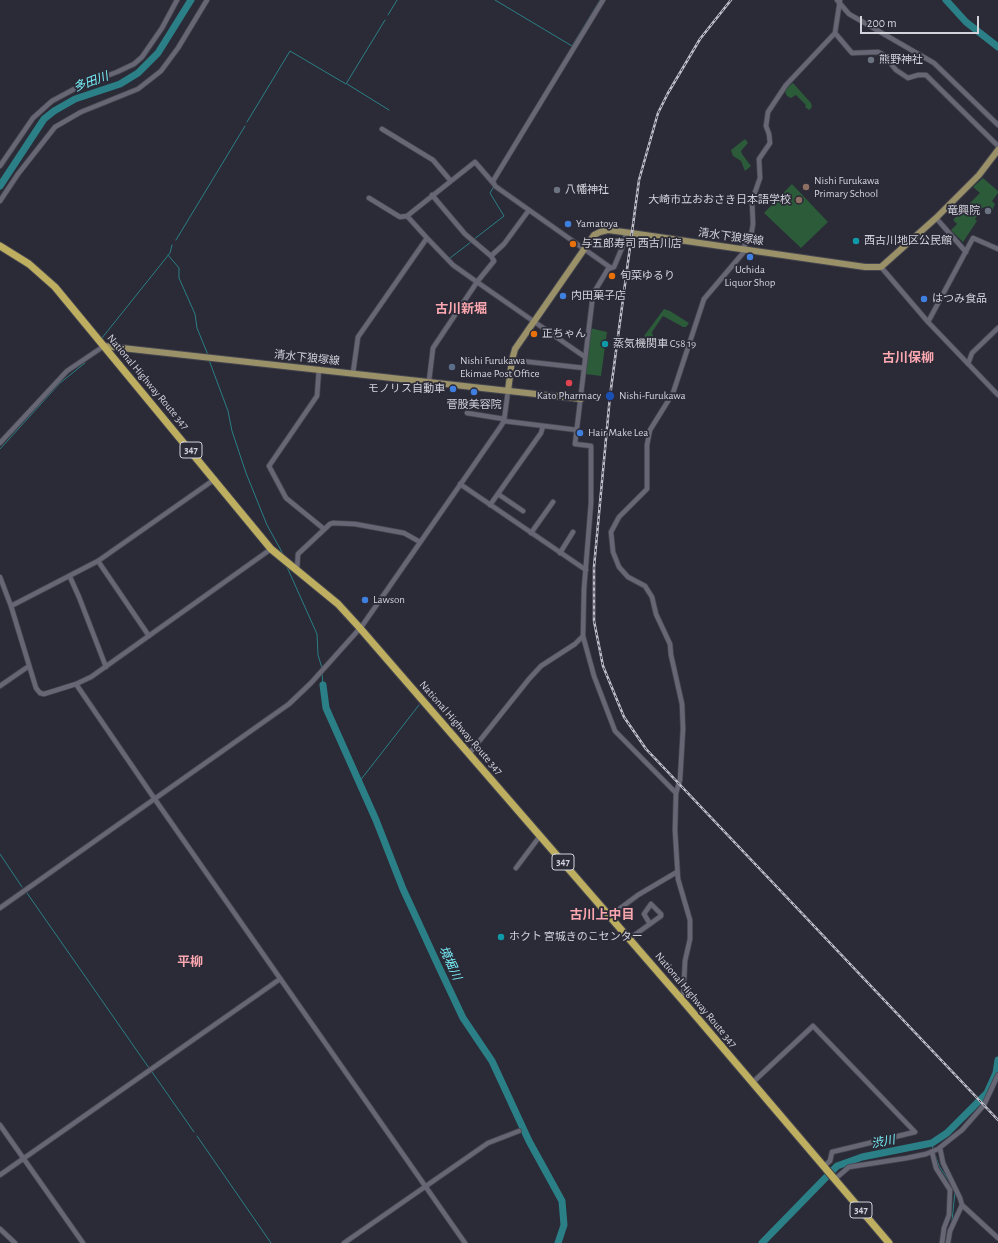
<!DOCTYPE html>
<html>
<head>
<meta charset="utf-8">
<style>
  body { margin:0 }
  #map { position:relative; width:998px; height:1243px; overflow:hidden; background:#2b2a37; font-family:"Alegreya Sans",sans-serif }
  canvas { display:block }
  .scale { position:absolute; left:860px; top:16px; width:119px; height:18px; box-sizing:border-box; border:2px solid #d2d2db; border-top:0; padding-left:5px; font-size:12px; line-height:14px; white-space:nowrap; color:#d2d2db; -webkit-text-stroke:3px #2b2a37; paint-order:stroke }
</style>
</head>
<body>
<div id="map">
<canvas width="998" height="1243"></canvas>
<div class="scale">200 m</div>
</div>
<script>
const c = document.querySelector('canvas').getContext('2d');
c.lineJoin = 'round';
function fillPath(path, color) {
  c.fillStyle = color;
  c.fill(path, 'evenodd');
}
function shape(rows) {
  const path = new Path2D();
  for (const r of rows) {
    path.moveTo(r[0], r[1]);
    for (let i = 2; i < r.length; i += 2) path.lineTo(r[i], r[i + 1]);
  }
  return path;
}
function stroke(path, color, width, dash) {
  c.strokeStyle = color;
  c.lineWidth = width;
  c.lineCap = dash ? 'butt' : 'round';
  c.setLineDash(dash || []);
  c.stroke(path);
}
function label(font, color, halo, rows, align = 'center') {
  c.font = font + ' "Alegreya Sans","Noto Sans JP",sans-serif';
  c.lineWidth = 3.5;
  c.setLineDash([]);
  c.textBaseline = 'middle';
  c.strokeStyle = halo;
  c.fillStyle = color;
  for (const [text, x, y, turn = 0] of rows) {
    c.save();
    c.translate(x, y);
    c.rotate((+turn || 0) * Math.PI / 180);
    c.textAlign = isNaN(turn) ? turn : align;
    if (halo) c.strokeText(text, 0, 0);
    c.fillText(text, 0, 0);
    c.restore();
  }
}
const green = shape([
  [793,83,811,103,812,107,809,110,805,107,806,105,796,95,791,98,787,96,785,92,788,87],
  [745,139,748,143,741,151,742,154,751,166,745,171,741,161,733,156,731,150],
  [983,178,998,191,998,193,992,201,995,204,992,211,985,207,982,208,975,219,977,221,963,242,951,230,957,224,953,220,980,193,973,187],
  [792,184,828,222,801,248,764,213],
  [664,309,670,311,689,323,686,327,683,327,663,316,652,332,654,340,652,343,644,336],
  [590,328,607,332,601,376,585,374]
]);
const stream = shape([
  [495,0,572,46,600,0],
  [388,15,397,0],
  [347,84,389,110],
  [247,122,290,51,346,84,385,20],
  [176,240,245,126],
  [473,240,504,216,490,193,493,188],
  [168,255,179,268,179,278,195,314,197,328,208,355],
  [450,258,471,242],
  [102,338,170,253,172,245],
  [209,360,228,411,232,431,246,473,267,525,283,554],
  [0,449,60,383,85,363],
  [287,567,317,634,318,655,322,668],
  [322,673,323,685],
  [359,782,419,705],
  [0,854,22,887],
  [27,893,149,1068],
  [152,1072,194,1132],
  [197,1136,271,1243],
  [932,1143,933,1149],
  [934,1152,939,1166,951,1184],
  [952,1221,955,1192],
  [946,1243,948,1229]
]);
const river = shape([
  [946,0,966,22,998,47],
  [0,186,44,119,54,111,75,99,120,84,138,73,158,53,191,0],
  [323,685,326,708,376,820,403,889,438,965,463,1018,492,1061,529,1141,562,1201,564,1225,558,1243],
  [762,1243,837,1166,862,1157,932,1143,947,1133,987,1093,996,1073,998,1060]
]);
const minor = shape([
  [603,0,493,181,495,186,611,268],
  [837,0,849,14,934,63,998,125],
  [835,33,852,53,878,52,884,55,896,70,908,78,918,75,926,75,998,146],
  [382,129,433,160,450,180],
  [0,166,33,118,52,101,80,86,117,72,134,64,142,57,162,28,177,0],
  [432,195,465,234,491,256,494,261,477,282,585,357],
  [369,198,400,217,407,216,475,162,494,184],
  [0,201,18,174,55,127,81,112,138,89,161,71,178,48,207,0],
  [407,216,427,238],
  [936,218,966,252],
  [626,233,624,243,614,267,608,269,593,294,575,444,591,446,591,503,584,589,583,636,594,676,615,731,676,793],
  [491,256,504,244,529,210],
  [881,267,928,322,998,395],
  [928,322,973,238,998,249],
  [512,360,584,368],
  [968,364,972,353,998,328],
  [319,369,317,396,269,466,286,498,324,529],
  [353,373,358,337,427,238,453,265,477,282,433,348,429,381],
  [467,413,504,419],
  [504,421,577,430],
  [0,443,67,371,104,346],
  [460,484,586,570],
  [498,494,523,511],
  [490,505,541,433,543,426],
  [531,533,553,502],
  [560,553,573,532],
  [98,561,149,636],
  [297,570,298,554,330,524,333,523,355,524,404,533,420,542],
  [0,577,11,606,36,688,40,693,44,694,76,684,91,677,271,549],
  [70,577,79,597,106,667],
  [11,606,98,561,215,479],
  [76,684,154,798,465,1243],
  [0,686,29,666],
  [469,754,529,679,541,666,575,644,583,636],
  [516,868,540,836],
  [0,908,289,704,311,683,362,626,501,426,504,421,508,391],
  [610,916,638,895,677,872],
  [629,939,661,916,661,914,651,904,644,914,650,924],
  [683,1001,685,961,690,939,690,920,678,879,675,830,676,793,680,780,683,729,682,704,671,655,670,644,656,614,652,597,645,586,628,577,619,567,613,552,611,532,619,517,647,489,647,445,650,430,673,393,704,299,743,253,746,249,744,246,751,236,753,224,752,201,760,178,759,159,770,143,769,134,766,126,768,112,786,85,835,33,840,0],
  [752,1083,813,1026,915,1132,832,1152,830,1161,824,1166],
  [0,1125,83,1243],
  [940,1148,943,1163,960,1198,962,1205,950,1231,948,1243],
  [932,1152,936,1168,950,1190,949,1215,944,1228,942,1243],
  [0,1175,280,979],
  [835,1179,849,1167,907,1158,926,1154,938,1149,962,1130,984,1105,998,1075],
  [962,1205,998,1238],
  [0,1229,15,1243],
  [344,1243,488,1143,519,1131]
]);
const major = shape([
  [104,346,581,399],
  [508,391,512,360,515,349,594,235,600,232,608,230,631,233,865,267,881,267,936,218,979,175,998,150]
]);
const highway = shape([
  [0,246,29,264,55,287,271,549,338,604,359,627,683,1001,889,1243]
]);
const rail = shape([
  [731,0,700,39,668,93,658,113,639,180,610,396,594,567,594,621,603,666,624,717,646,749,998,1120]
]);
const markers = [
  [871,60,4,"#6b7280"],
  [806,187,4,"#8d6e63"],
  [557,190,4,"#6b7280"],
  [799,200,4,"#8d6e63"],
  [988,211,4,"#6b7280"],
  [568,224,4,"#3f7fe0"],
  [856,241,4,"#0f9aa8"],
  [573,244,4,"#e8710a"],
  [750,257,4,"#3f7fe0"],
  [612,276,4,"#e8710a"],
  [563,296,4,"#3f7fe0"],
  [924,299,4,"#3f7fe0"],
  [534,334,4,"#e8710a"],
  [605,344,4,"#0f9aa8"],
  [452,367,4,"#5c6f8a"],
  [569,383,4,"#e0444e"],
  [453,389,4,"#3f7fe0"],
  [474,392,4,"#3f7fe0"],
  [610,396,5,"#1a4fb4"],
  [580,433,4,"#3f7fe0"],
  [365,600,4,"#3f7fe0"],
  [501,937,4,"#0f9aa8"]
];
const shields = [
  [191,450,22],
  [563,862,22],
  [861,1210,22]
];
const shieldNames = [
  ["347",191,450],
  ["347",563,862],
  ["347",861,1210]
];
const poiNames = [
  ["熊野神社",879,60],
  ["Nishi Furukawa",814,181],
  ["Primary School",814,194],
  ["八幡神社",565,190],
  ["大崎市立おおさき日本語学校",791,200,"right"],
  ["竜興院",980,211,"right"],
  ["Yamatoya",576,224],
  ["西古川地区公民館",864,241],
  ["与五郎寿司 西古川店",581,244],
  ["Uchida",750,270,"center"],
  ["Liquor Shop",750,283,"center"],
  ["旬菜ゆるり",620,276],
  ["内田菓子店",571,296],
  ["はつみ食品",932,299],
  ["正ちゃん",542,334],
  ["蒸気機関車 C58 19",613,344],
  ["Nishi Furukawa",460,361],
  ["Ekimae Post Office",460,374],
  ["モノリス自動車",445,389,"right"],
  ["Kato Pharmacy",569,396,"center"],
  ["Nishi-Furukawa",619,396],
  ["菅股美容院",474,405,"center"],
  ["Hair Make Lea",588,433],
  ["Lawson",373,600],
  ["ホクト 宮城きのこセンター",509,937]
];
const streetNames = [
  ["清水下狼塚線",731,237,8],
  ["清水下狼塚線",307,358,6],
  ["National Highway Route 347",148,382,50],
  ["National Highway Route 347",461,728,49],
  ["National Highway Route 347",696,1000,50]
];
const waterNames = [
  ["多田川",91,82,-20],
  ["境堀川",450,963,65],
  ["渋川",883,1142,-11]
];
const quarterNames = [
  ["古川新堀",461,309],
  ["古川保柳",908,358],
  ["古川上中目",602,915],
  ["平柳",190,962]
];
fillPath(green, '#2b5b39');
stroke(stream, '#2a8086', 1);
stroke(river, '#2a8086', 7);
stroke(minor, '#45454f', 6);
stroke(major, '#45454f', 8);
stroke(highway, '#45454f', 9);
stroke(minor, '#666675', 4.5);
stroke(major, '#9a9168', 6);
stroke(highway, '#bdae60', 7);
stroke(rail, '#c1c0ca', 2.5);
stroke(rail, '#2b2a37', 1, [3]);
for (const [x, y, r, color] of markers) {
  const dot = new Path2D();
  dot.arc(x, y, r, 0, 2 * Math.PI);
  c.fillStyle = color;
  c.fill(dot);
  stroke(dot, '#2b2a37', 1.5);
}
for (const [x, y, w] of shields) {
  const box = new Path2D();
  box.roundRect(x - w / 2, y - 8, w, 16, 3);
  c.fillStyle = '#2b2a37';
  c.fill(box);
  stroke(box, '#d2d2db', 1);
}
label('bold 10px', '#d2d2db', null, shieldNames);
label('11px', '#d2d2db', '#2b2a37', poiNames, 'left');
label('11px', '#d2d2db', '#2b2a37', streetNames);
label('italic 12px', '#78f2fb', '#2b2a37', waterNames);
label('bold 13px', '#fba7af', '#2b2a37', quarterNames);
</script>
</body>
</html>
